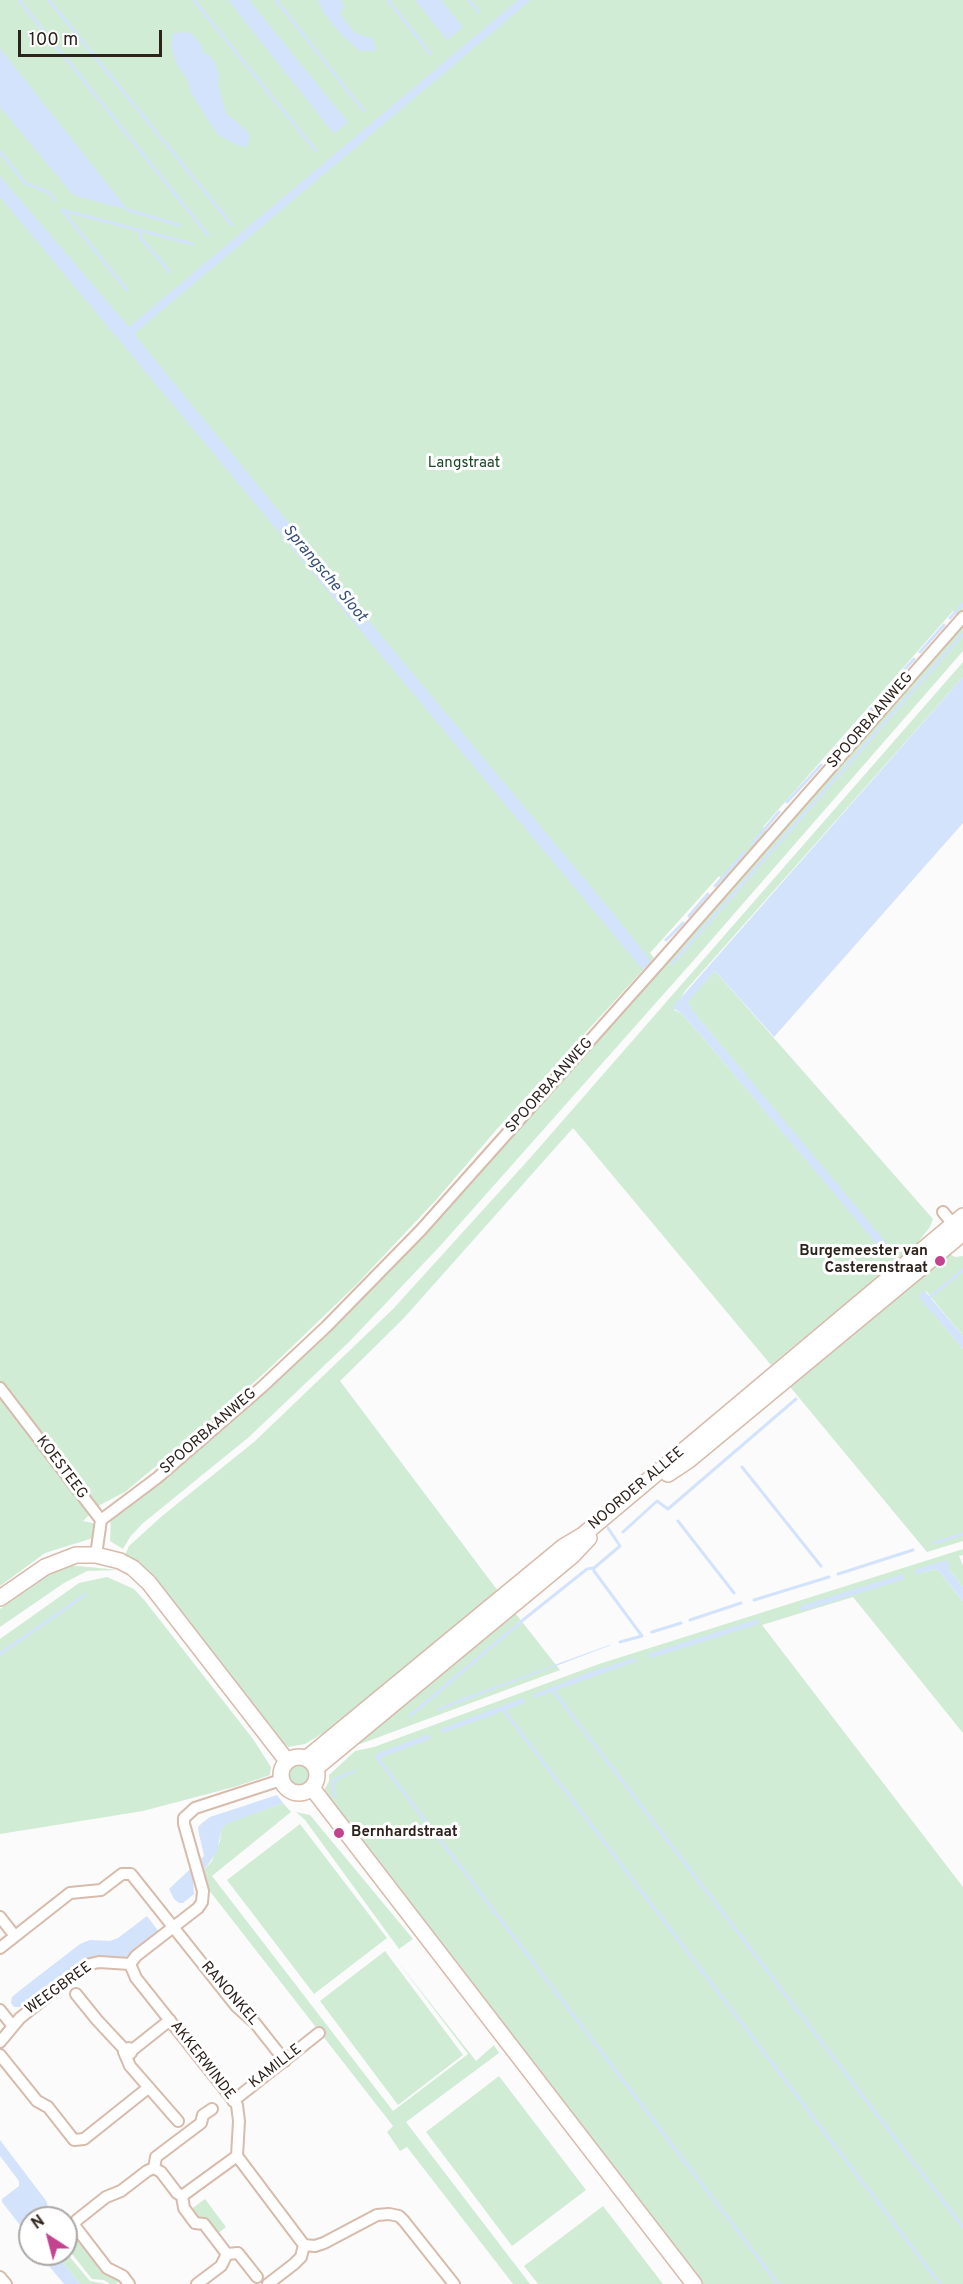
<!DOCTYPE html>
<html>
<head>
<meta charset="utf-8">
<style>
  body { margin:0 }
  #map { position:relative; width:963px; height:2284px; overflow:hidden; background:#fbfbfb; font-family:Overpass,sans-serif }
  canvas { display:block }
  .north { position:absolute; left:18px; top:2206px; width:60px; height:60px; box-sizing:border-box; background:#fff; border:2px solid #aba7a4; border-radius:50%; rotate:324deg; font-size:16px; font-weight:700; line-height:24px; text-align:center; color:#2d221c }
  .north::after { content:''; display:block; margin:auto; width:21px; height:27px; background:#c3438f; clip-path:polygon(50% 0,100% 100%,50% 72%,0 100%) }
  .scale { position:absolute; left:18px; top:30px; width:144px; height:27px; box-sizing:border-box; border:3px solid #2d221c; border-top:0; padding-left:8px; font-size:18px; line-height:21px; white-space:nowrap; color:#2d221c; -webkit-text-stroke:4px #fff; paint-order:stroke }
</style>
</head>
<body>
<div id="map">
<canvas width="963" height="2284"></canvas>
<div class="north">N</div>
<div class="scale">100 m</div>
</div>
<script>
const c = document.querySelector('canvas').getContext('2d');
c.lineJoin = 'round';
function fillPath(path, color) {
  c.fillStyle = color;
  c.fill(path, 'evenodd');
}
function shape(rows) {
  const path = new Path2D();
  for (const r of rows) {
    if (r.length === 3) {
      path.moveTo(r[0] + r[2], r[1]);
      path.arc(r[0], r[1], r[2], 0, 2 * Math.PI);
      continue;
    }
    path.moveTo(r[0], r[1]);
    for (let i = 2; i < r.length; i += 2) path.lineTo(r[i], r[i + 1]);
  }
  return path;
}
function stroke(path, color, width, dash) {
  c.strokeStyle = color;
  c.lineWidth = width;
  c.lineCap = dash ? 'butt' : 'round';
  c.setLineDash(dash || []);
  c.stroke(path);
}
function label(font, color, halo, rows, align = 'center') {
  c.font = font + ' Overpass,sans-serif';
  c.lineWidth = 6;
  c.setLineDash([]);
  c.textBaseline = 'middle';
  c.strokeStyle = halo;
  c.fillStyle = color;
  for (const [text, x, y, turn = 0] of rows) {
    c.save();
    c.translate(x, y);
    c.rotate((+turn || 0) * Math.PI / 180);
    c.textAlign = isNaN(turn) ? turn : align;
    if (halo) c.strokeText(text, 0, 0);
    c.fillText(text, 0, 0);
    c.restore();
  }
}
const green = shape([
  [0,0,963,0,963,612,959,617,953,611,763,827,768,833,725,883,719,876,650,953,654,958,497,1129,436,1200,357,1284,274,1364,228,1406,125,1492,98,1506,83,1521,97,1524,93,1538,45,1553,0,1586],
  [963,623,963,651,693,961,441,1245,350,1341,249,1437,142,1524,130,1537,123,1549,110,1541,111,1514,190,1456,316,1341,629,1007],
  [963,662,963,677,685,991,674,1010,681,1013,705,1040,885,1253,889,1247,689,1007,688,1002,692,996,715,971,933,1219,930,1227,915,1246,771,1365,573,1128,403,1319,340,1381,498,1591,330,1729,305,1744,288,1747,274,1735,133,1560,125,1555,129,1546,162,1516,254,1442,393,1309,531,1157],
  [946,1252,955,1257,963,1256,963,1336,926,1291,919,1296,963,1349,963,1541,927,1552,786,1382],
  [963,1549,963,1555,959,1556,963,1565,963,1587,949,1570,949,1564,920,1573,937,1569,963,1601,963,1733,853,1597,762,1625,963,1887,963,2284,702,2284,324,1790,329,1781,329,1775,355,1751,374,1747,599,1664],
  [68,1565,119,1570,87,1571,64,1583,0,1627,0,1609,54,1571],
  [107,1577,134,1589,145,1601,253,1739,271,1767,270,1775,234,1787,143,1811,0,1834,0,1639,79,1583],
  [512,1609,560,1670,352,1747],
  [300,1774,11],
  [283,1803,291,1812,212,1876,393,2111,468,2054,395,1958,476,2061,494,2045,499,2053,406,2122,530,2284,513,2284,407,2147,400,2151,387,2132,393,2126,205,1885,204,1870,212,1861,220,1841,221,1831,226,1823],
  [296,1812,310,1815,413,1939,399,1949,305,1820],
  [300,1824,387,1938,314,1994,227,1880],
  [385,1951,463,2055,398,2105,320,2001],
  [499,2076,586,2190,512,2246,426,2132],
  [205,2199,226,2227,216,2235,198,2220,190,2210],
  [603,2206,663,2284,538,2284,524,2266],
  [69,2226,105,2271,121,2280,116,2284,110,2284,104,2280,92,2279,72,2254,70,2242,66,2237,66,2227],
  [66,2242,69,2256,90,2281,106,2284,80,2284,56,2254,66,2254]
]);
const water = shape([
  [228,0,249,0,348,122,334,134],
  [318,0,341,0,344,6,340,14,354,32,373,39,376,51,360,51,342,35,323,12],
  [415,0,441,0,463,27,447,40],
  [518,0,531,0,134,334,374,627,608,907,651,961,643,970,0,197,0,176,129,327],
  [190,32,202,45,202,52,209,55,214,61,219,76,218,85,226,113,247,131,250,138,247,147,237,145,217,134,191,93,188,81,177,65,171,47,173,33],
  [0,48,128,210,73,195,0,107],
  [963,677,963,823,774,1037,715,971,688,1002,696,1015,890,1247,884,1253,705,1040,681,1013,673,1008,676,1003,675,1001,678,1001],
  [925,1291,963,1336,963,1349,918,1296],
  [946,1560,949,1564,949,1570,963,1587,963,1601,937,1569,916,1574,915,1572,915,1570],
  [903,1574,905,1579,802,1611,801,1609,801,1606],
  [758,1619,759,1624,651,1658,649,1656,648,1654],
  [609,1645,611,1645,438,1711,439,1708,458,1700],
  [635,1658,637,1661,548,1693,536,1698,534,1696,535,1694,590,1672],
  [523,1698,525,1703,443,1733,441,1732,443,1728],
  [429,1734,431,1739,377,1759,376,1754],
  [277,1795,283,1803,226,1824,221,1831,217,1852,204,1870,193,1878,194,1894,183,1903,179,1903,174,1899,169,1889,204,1856,199,1834,198,1827,202,1823,210,1817],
  [147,1916,159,1932,124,1958,89,1958,24,2007,14,2007,11,2003,12,1997,19,1991,80,1944,90,1940,110,1941,118,1938],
  [0,2140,47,2202,48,2211,38,2218,30,2218,30,2238,2,2202,2,2199,19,2186,19,2181,0,2156],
  [39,2254,56,2254,80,2284,64,2284]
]);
const stream = shape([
  [19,0,208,235],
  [49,0,232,225],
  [194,0,316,151],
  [276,0,364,111],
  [388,0,431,54],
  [469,0,479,12],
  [0,152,25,183,50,193,55,201],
  [128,210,179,225],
  [140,231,141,238,170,272],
  [127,290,62,210,193,244],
  [950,618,963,604],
  [920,652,944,625],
  [887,689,914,659],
  [865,716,882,697],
  [828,757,859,723],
  [787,802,821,765],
  [752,844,779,812],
  [715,886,745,852],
  [689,916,708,894],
  [666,940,683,923],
  [672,964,963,634],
  [928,1299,963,1270],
  [742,1467,821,1566],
  [678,1521,734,1593],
  [608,1528,620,1546,594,1568,594,1571,642,1636,620,1642],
  [623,1532,657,1501,668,1509,796,1399],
  [934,1543,963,1534],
  [838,1574,913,1550],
  [754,1600,829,1577],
  [690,1620,741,1603],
  [652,1632,681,1623],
  [0,1654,86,1594],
  [552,1689,963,2227],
  [503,1709,940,2284],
  [411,1715,523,1620,587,1569,594,1568],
  [377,1757,778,2284],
  [334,1797,333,1783,336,1779,354,1771]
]);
const street = shape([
  [943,1212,958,1230],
  [0,1388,101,1520,96,1555],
  [101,1520,157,1478,262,1387,327,1326,421,1230,660,962,963,617],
  [281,1780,195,1808,184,1818,184,1824,203,1891,202,1902,198,1908,136,1956,130,1964,136,1978,237,2105,239,2121,237,2156,304,2245,315,2246,324,2243,377,2215,389,2214,399,2216,404,2221,454,2284],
  [0,1917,15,1936],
  [0,1948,70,1893,101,1890,122,1874,131,1874,236,2006,255,2023,285,2061],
  [76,1994,97,2020,125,2050],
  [0,2010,12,2025],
  [0,2042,20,2018,86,1965,99,1962,130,1964],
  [131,2051,170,2020],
  [0,2055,37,2101,48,2107,74,2140,84,2139,148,2088],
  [127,2056,131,2053,129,2048,124,2052,130,2066,178,2121],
  [233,2101,319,2033],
  [154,2168,156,2157,201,2123,203,2115,212,2109],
  [182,2196,237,2156],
  [227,2254,238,2253,257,2277],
  [0,2277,6,2284],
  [129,2284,123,2276,107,2268,74,2225,77,2220,106,2197,121,2191,147,2171,154,2168,161,2172,177,2193,182,2196,184,2208,195,2223,204,2224,227,2254],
  [197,2284,221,2266,227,2254],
  [268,2284,294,2264,301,2257,304,2245]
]);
const secondary = shape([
  [668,1474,689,1460,963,1233],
  [0,1598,45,1567,76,1555,96,1555,120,1561,133,1568,149,1583,287,1761],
  [299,1775,18],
  [307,1758,563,1547,583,1535,963,1216],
  [316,1768,572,1556,589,1538],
  [312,1788,694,2284]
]);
const markers = [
  [940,1261,6,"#c3438f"],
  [339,1833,6,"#c3438f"]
];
const parkNames = [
  ["Langstraat",464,464]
];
const streetNames = [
  ["SPOORBAANWEG",871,721,-49],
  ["SPOORBAANWEG",550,1086,-48],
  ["SPOORBAANWEG",209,1432,-41],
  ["KOESTEEG",61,1468,53],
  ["NOORDER ALLEE",637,1489,-40],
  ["WEEGBREE",59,1989,-36],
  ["RANONKEL",229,1994,49],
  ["AKKERWINDE",202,2061,52],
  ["KAMILLE",276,2067,-38]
];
const poiNames = [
  ["Burgemeester van",928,1252],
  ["Casterenstraat",928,1269],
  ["Bernhardstraat",351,1833,"left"]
];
const waterNames = [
  ["Sprangsche Sloot",324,574,50]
];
fillPath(green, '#d0ecd4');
fillPath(water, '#d3e3fc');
stroke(stream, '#d3e3fc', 3);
stroke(street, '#d8bbab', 14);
stroke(secondary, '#d8bbab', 18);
stroke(street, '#fff', 10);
stroke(secondary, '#fff', 15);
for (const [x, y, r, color] of markers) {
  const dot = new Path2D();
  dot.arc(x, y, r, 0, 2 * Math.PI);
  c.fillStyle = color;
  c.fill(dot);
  stroke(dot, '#fff', 2);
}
label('15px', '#194724', '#fff', parkNames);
label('15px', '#2d221c', '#fff', streetNames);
label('bold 15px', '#2d221c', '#fff', poiNames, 'right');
label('italic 16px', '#36507b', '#fff', waterNames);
</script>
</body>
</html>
